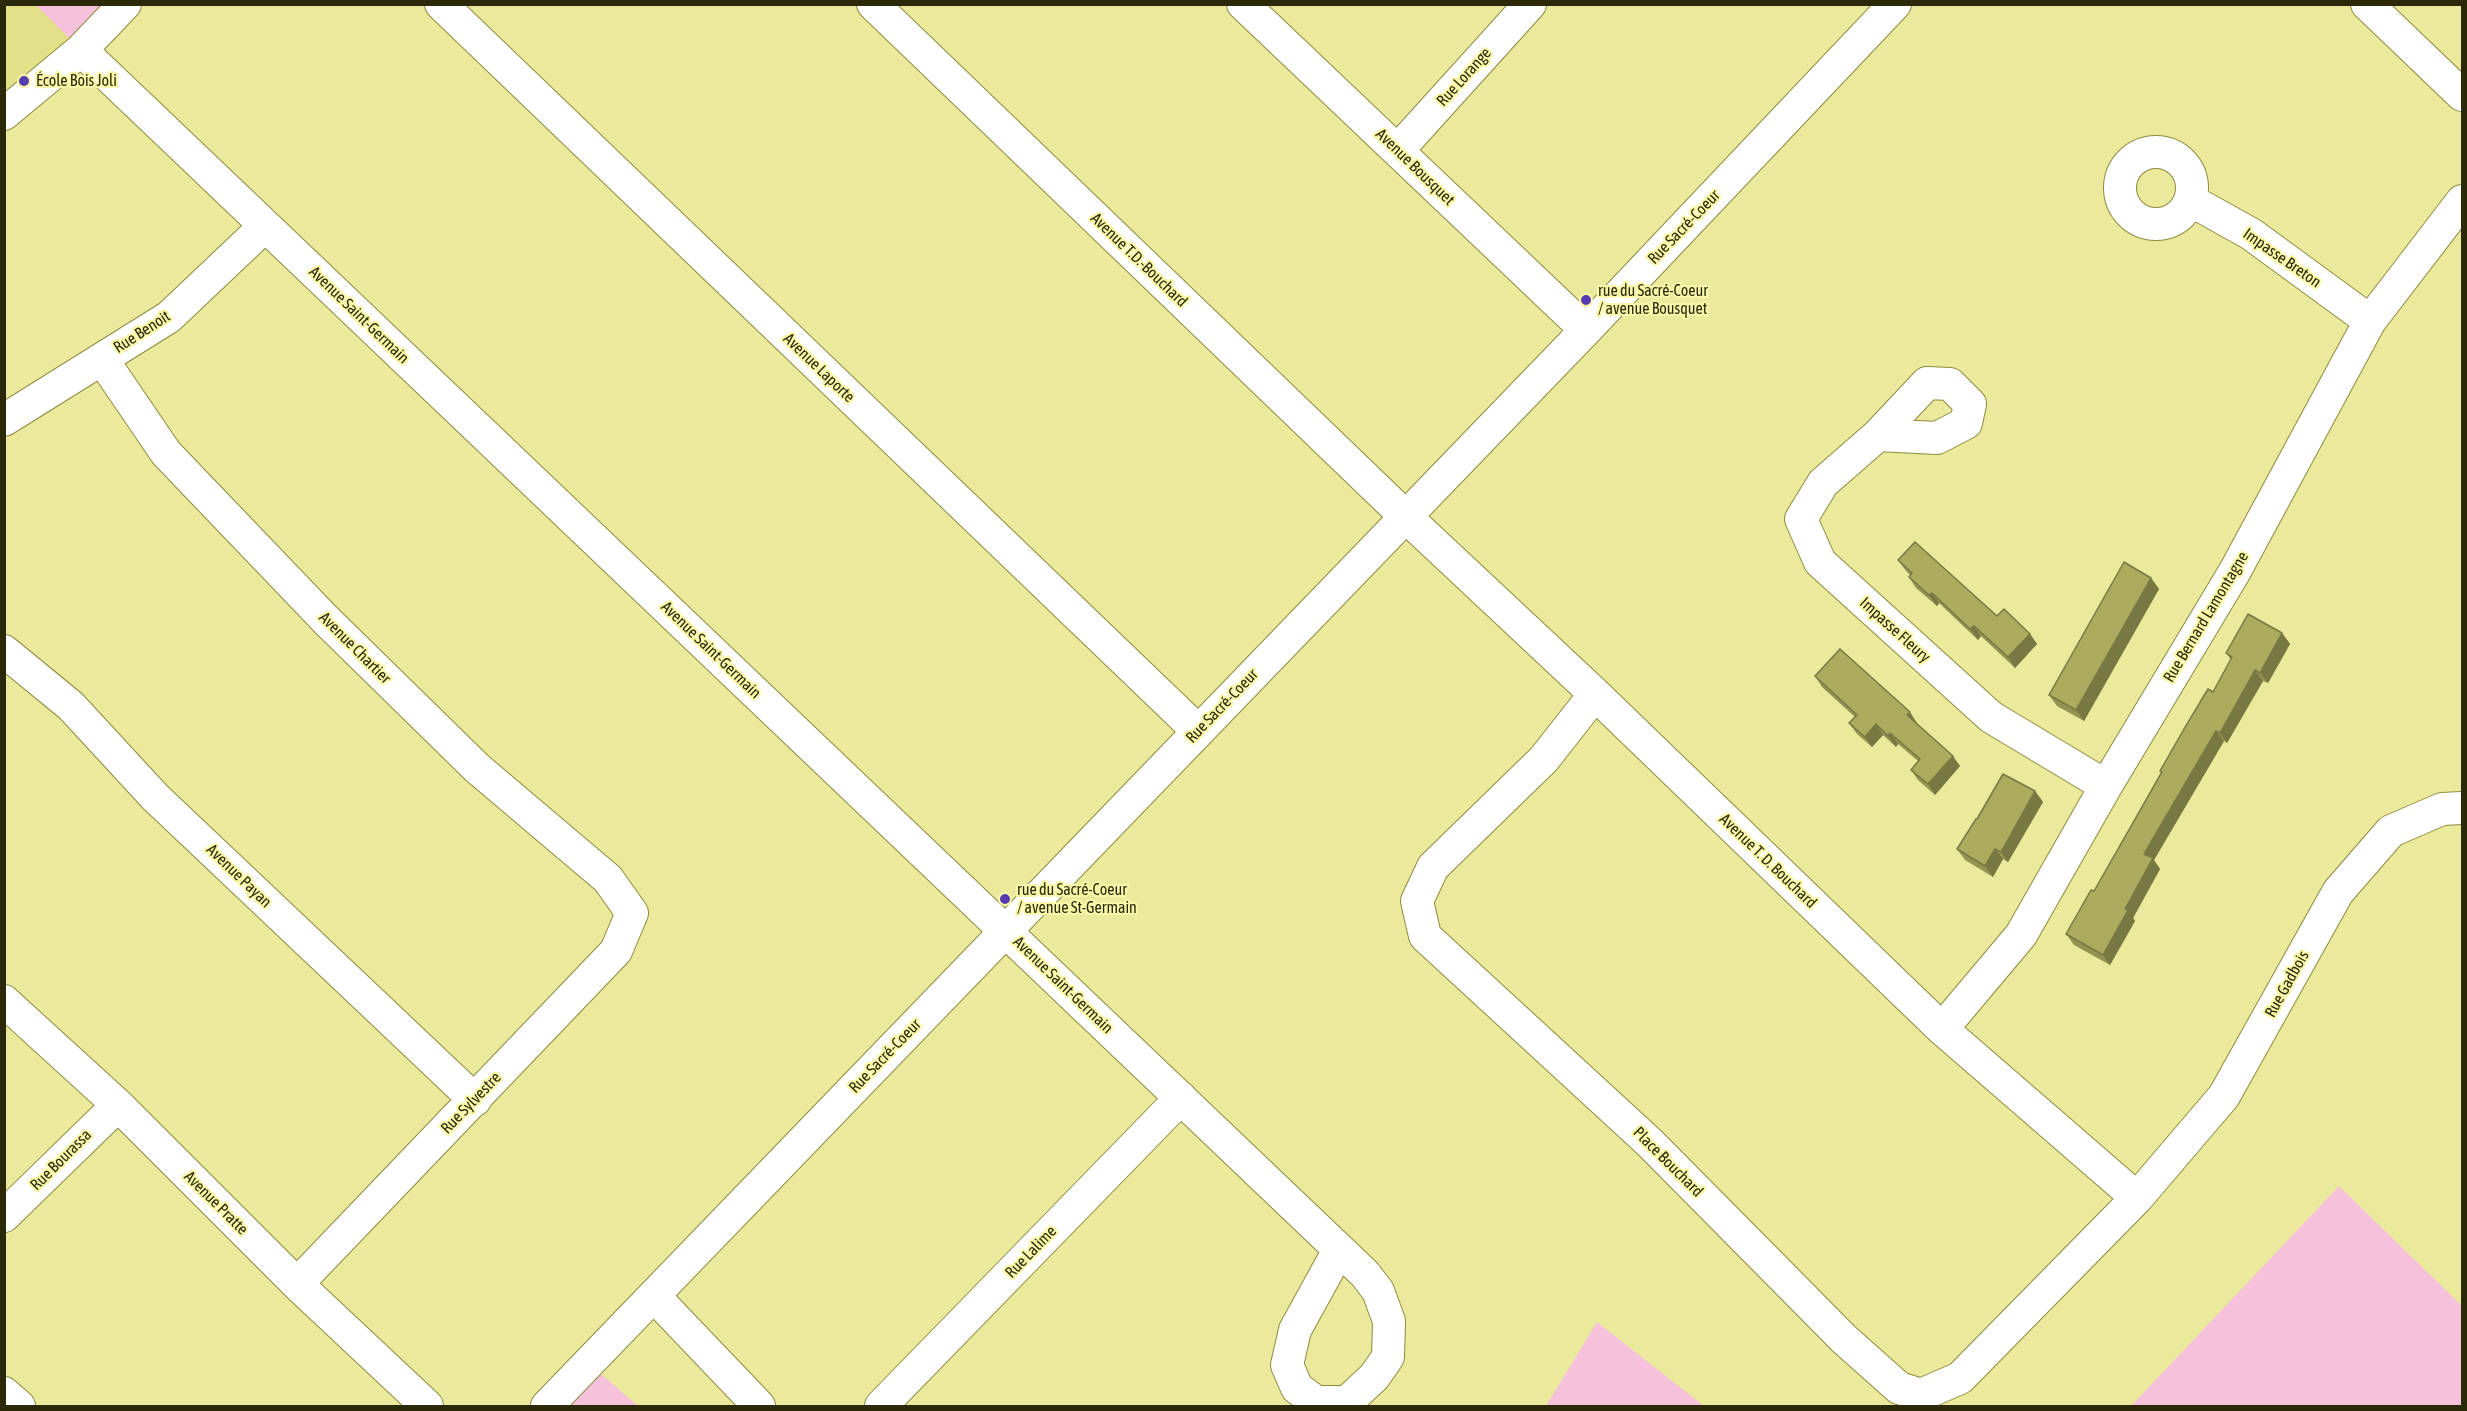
<!DOCTYPE html>
<html>
<head>
<meta charset="utf-8">
<style>
  body { margin:0 }
  #map { position:relative; width:2467px; height:1411px; overflow:hidden; background:#ebea9c; font-family:"Asap Condensed",sans-serif }
  canvas { display:block }
  .frame { position:absolute; inset:0; border:6px solid #2b2909; pointer-events:none }
</style>
</head>
<body>
<div id="map">
<canvas width="2467" height="1411"></canvas>
<div class="frame"></div>
</div>
<script>
const c = document.querySelector('canvas').getContext('2d');
c.lineJoin = 'round';
function fillPath(path, color) {
  c.fillStyle = color;
  c.fill(path, 'evenodd');
}
function shape(rows) {
  const path = new Path2D();
  for (const r of rows) {
    if (r.length === 3) {
      path.moveTo(r[0] + r[2], r[1]);
      path.arc(r[0], r[1], r[2], 0, 2 * Math.PI);
      continue;
    }
    path.moveTo(r[0], r[1]);
    for (let i = 2; i < r.length; i += 2) path.lineTo(r[i], r[i + 1]);
  }
  return path;
}
function stroke(path, color, width, dash) {
  c.strokeStyle = color;
  c.lineWidth = width;
  c.lineCap = dash ? 'butt' : 'round';
  c.setLineDash(dash || []);
  c.stroke(path);
}
function label(font, color, halo, rows, align = 'center') {
  c.font = font + ' "Asap Condensed",sans-serif';
  c.lineWidth = 4.5;
  c.setLineDash([]);
  c.textBaseline = 'middle';
  c.strokeStyle = halo;
  c.fillStyle = color;
  for (const [text, x, y, turn = 0] of rows) {
    c.save();
    c.translate(x, y);
    c.rotate((+turn || 0) * Math.PI / 180);
    c.textAlign = isNaN(turn) ? turn : align;
    if (halo) c.strokeText(text, 0, 0);
    c.fillText(text, 0, 0);
    c.restore();
  }
}
const built = shape([
  [4,5,36,5,81,50,4,114]
]);
const green = shape([
  [36,5,123,5,81,50],
  [2339,1186,2462,1306,2462,1406,2131,1406],
  [1597,1322,1704,1406,1546,1406],
  [593,1367,638,1406,556,1406]
]);
const minor = shape([
  [441,4,1198,731],
  [873,4,1405,516,1595,694,1942,1029,2137,1198],
  [1243,4,1586,330],
  [2367,4,2462,95],
  [81,50,1365,1274,1378,1291,1389,1321,1388,1357,1374,1377,1347,1402,1316,1402,1297,1388,1287,1365,1295,1330,1339,1250],
  [4,114,81,50,125,4],
  [1398,150,1530,4],
  [2156,188,36],
  [2190,200,2251,234,2370,321],
  [102,359,166,453,325,619,477,768,608,879,632,913,616,951,297,1284],
  [4,420,169,317,265,226],
  [1878,435,1927,383,1950,384,1970,404,1966,423,1937,438,1878,435,1823,483,1801,519,1820,562,1991,717,2106,786],
  [4,651,71,706,155,797,475,1100],
  [1595,694,1544,759,1433,867,1417,901,1425,936,1650,1143,1844,1339,1899,1388,1921,1395,1960,1378,2137,1198,2224,1096,2338,892,2391,831,2442,809,2462,808],
  [4,1001,118,1105,297,1284,427,1406],
  [1942,1029,2021,935,2106,786,2235,571,2370,321,2462,201],
  [4,1216,118,1105],
  [654,1296,759,1406],
  [4,1393,19,1406],
  [547,1406,1586,330,1895,4],
  [881,1406,1181,1098]
]);
const wall = shape([
  [1898,560,2030,634,2037,644,2015,668,1981,636,1978,640,1939,603,1937,606,1916,588,1909,577,1910,575,1906,571],
  [2151,578,2159,589,2084,721,2057,706,2049,695],
  [2282,633,2290,644,2268,683,2263,681,2227,743,2224,741,2154,860,2160,869,2133,918,2135,921,2110,965,2074,945,2066,934,2094,891,2161,772,2160,771,2213,692,2231,660,2226,653],
  [1815,676,1917,723,1916,724,1960,766,1935,795,1918,780,1911,770,1918,761,1898,744,1896,747,1883,735,1872,747,1857,734,1849,723,1855,717,1822,687],
  [2035,791,2043,802,2008,862,2003,859,1993,877,1965,860,1957,849,1977,819]
]);
const shadedWall = shape([
  [2151,578,2159,589,2084,721,2076,710],
  [1932,593,1939,603,1937,606,1929,595],
  [1974,626,1981,636,1978,640,1970,629],
  [2282,633,2290,644,2268,683,2260,673],
  [2030,634,2037,644,2015,668,2008,657],
  [2255,670,2263,681,2227,743,2220,733],
  [1910,712,1917,723,1914,726,1907,715],
  [1876,724,1883,735,1872,747,1865,737],
  [2216,731,2224,741,2154,860,2160,869,2133,918,2135,921,2110,965,2103,955,2125,909,2144,854],
  [1890,733,1898,744,1896,747,1888,736],
  [1953,756,1960,766,1935,795,1928,784],
  [2035,791,2043,802,2008,862,2001,852],
  [1995,849,2003,859,1993,877,1985,866]
]);
const building = shape([
  [1915,542,1997,616,2004,609,2030,634,2008,657,1974,626,1970,629,1932,593,1929,595,1909,577,1912,573,1898,560,1915,542],
  [2124,562,2151,578,2076,710,2049,695,2124,562],
  [2248,614,2282,633,2260,673,2255,670,2220,733,2216,731,2144,854,2153,858,2125,909,2128,910,2103,955,2066,934,2091,890,2094,891,2162,772,2160,771,2184,729,2208,689,2213,692,2232,657,2226,653,2248,614],
  [1840,649,1910,712,1907,715,1953,756,1928,784,1911,770,1920,759,1890,733,1888,736,1876,724,1865,737,1849,723,1857,715,1815,676,1840,649],
  [2003,774,2035,791,2001,852,1995,849,1985,866,1957,849,1976,819,1977,819,2003,774]
]);
const markers = [
  [24,81,6,"#563bb3"],
  [1586,300,6,"#563bb3"],
  [1005,899,6,"#563bb3"]
];
const streetNames = [
  ["Rue Lorange",1464,77,-48],
  ["Avenue Bousquet",1415,167,44],
  ["Rue Sacré-Coeur",1684,227,-46],
  ["Impasse Breton",2282,258,35],
  ["Avenue T.D.-Bouchard",1139,260,44],
  ["Avenue Saint-Germain",359,315,44],
  ["Rue Benoit",142,332,-33],
  ["Avenue Laporte",819,368,44],
  ["Rue Bernard Lamontagne",2206,617,-59],
  ["Impasse Fleury",1895,630,42],
  ["Avenue Chartier",355,648,45],
  ["Avenue Saint-Germain",711,650,44],
  ["Rue Sacré-Coeur",1222,706,-46],
  ["Avenue T. D. Bouchard",1768,861,44],
  ["Avenue Payan",239,876,44],
  ["Rue Gadbois",2287,984,-61],
  ["Avenue Saint-Germain",1063,985,44],
  ["Rue Sacré-Coeur",885,1056,-46],
  ["Rue Sylvestre",471,1103,-46],
  ["Rue Bourassa",61,1160,-45],
  ["Place Bouchard",1668,1162,45],
  ["Avenue Pratte",216,1203,45],
  ["Rue Lalime",1031,1252,-46]
];
const poiNames = [
  ["École Bois Joli",36,81],
  ["rue du Sacré-Coeur",1598,291],
  ["/ avenue Bousquet",1598,309],
  ["rue du Sacré-Coeur",1017,890],
  ["/ avenue St-Germain",1017,908]
];
fillPath(built, '#e2e089');
fillPath(green, '#f6c1db');
stroke(minor, '#8d8b3f', 34);
stroke(minor, '#fff', 32);
fillPath(wall, '#959351');
fillPath(shadedWall, '#797842');
fillPath(building, '#adab5e');
stroke(building, '#797842', 1.5);
for (const [x, y, r, color] of markers) {
  const dot = new Path2D();
  dot.arc(x, y, r, 0, 2 * Math.PI);
  c.fillStyle = color;
  c.fill(dot);
  stroke(dot, '#f9f8a9', 2);
}
label('16px', '#2b2909', '#f9f8a9', streetNames);
label('16px', '#2b2909', '#f9f8a9', poiNames, 'left');
</script>
</body>
</html>
